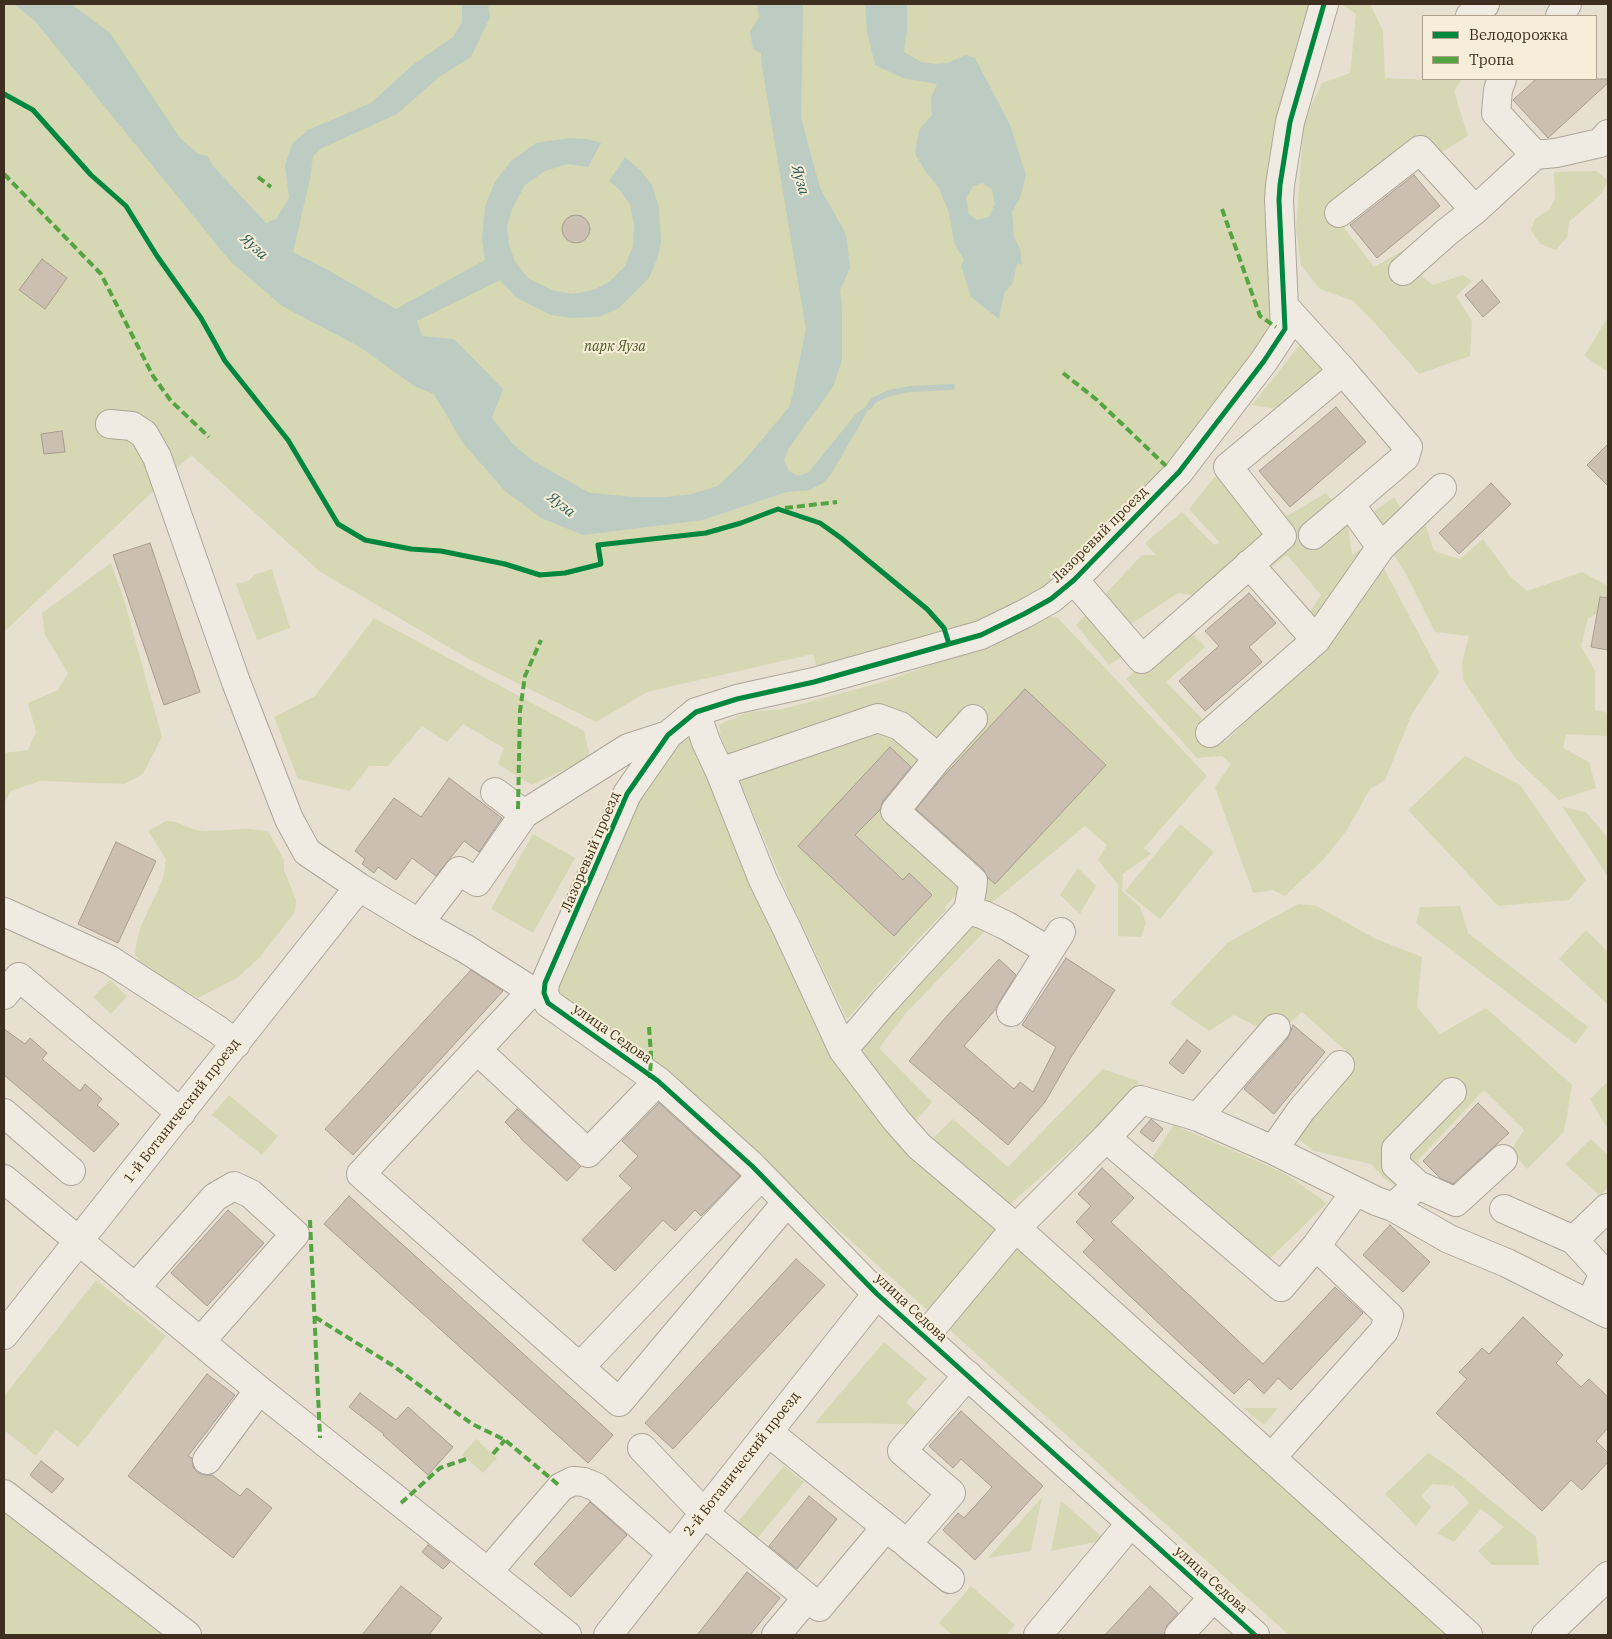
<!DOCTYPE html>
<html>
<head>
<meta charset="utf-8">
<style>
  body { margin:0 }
  #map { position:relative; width:1612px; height:1639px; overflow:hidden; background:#e7e0d1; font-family:"IBM Plex Serif",serif }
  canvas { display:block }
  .frame { position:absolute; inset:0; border:5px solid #3d2e20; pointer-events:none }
  .legend { position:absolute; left:1422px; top:15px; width:175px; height:65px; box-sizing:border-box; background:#f7eed8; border:1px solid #ada18e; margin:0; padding:6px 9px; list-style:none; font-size:15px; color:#3d2e20 }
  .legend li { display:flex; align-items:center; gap:10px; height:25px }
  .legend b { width:25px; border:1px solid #ada18e }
</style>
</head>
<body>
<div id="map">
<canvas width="1612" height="1639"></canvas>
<div class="frame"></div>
<ul class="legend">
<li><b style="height:6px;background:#00873e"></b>Велодорожка</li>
<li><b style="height:6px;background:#54a441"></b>Тропа</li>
</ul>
</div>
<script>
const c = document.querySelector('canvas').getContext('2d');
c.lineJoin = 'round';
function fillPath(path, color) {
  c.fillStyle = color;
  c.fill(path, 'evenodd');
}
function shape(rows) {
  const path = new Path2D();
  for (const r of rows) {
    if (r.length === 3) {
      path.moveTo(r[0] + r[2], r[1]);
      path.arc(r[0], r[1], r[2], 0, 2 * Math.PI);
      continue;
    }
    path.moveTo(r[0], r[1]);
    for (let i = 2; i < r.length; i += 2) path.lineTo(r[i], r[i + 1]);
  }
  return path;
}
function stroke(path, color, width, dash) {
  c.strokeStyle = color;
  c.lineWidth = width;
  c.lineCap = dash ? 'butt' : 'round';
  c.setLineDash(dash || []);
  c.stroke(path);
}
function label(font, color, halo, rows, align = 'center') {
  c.font = font + ' "IBM Plex Serif",serif';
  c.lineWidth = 4;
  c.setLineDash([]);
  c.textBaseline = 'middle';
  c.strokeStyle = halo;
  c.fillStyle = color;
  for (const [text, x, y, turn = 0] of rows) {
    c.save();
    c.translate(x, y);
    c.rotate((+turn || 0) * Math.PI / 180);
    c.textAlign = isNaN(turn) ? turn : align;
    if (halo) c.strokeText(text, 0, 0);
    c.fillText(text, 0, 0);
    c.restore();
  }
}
const green = shape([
  [4,4,1315,4,1277,114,1264,208,1276,328,1170,467,1078,567,974,628,817,669,813,654,647,692,596,722,469,659,319,571,191,455,166,479,4,632],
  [1341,4,1370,4,1383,31,1385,78,1434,80,1435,79,1462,79,1454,91,1468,136,1437,155,1407,169,1342,225,1374,267,1432,234,1441,249,1421,276,1433,285,1463,275,1472,281,1456,296,1472,321,1470,356,1419,374,1373,321,1353,301,1320,289,1301,265,1296,229,1304,121,1322,83,1350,73,1356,14],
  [1596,171,1608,180,1602,193,1569,222,1567,237,1556,250,1540,244,1531,230,1535,219,1550,209,1555,198,1554,172],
  [1608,317,1608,372,1584,356],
  [1303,341,1347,386,1312,415,1252,405],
  [1217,474,1250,476,1287,516,1326,493,1347,518,1352,555,1369,543,1380,561,1439,672,1412,714,1385,780,1370,789,1347,830,1325,858,1285,896,1273,890,1253,893,1215,787,1231,764,1222,756,1197,758,1126,679,1186,626,1205,647,1166,682,1225,742,1316,653,1306,618,1321,595,1287,555,1213,613,1201,596,1178,593,1131,624,1129,652,1109,665,1076,625,1142,555,1156,555,1145,543,1182,512,1213,544,1212,545,1220,543,1189,509],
  [1394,497,1405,515,1425,523,1434,551,1460,559,1483,539,1510,576,1527,591,1582,572,1608,586,1608,601,1603,611,1588,618,1581,646,1595,671,1595,710,1608,713,1608,736,1566,734,1563,748,1589,762,1596,788,1559,800,1515,758,1463,680,1462,662,1469,636,1435,632,1407,576,1369,515],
  [111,563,123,596,162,737,143,774,124,784,40,781,11,791,4,804,4,753,28,750,36,732,28,703,58,690,68,673,45,635,42,613],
  [272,569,290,628,257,640,236,584,249,581,254,575],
  [1048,616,1058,618,1207,776,1144,848,1151,854,1123,874,1122,891,1140,907,1146,923,1141,937,1118,936,1118,885,1098,860,1107,845,1085,826,989,905,980,890,959,891,945,907,946,910,918,939,847,1019,790,900,719,733,721,732,718,725,748,712,783,709,886,681,971,650],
  [374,618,584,731,590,757,532,785,498,764,504,748,463,724,447,742,422,726,388,766,369,766,350,791,298,779,274,717,315,696],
  [690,736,836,1052,1457,1635,1289,1635,665,1074,555,991,639,799,664,756],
  [1465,756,1520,785,1586,880,1569,900,1498,906,1408,810],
  [1563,807,1586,812,1608,838,1608,877],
  [166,821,176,822,195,830,206,831,247,829,268,831,284,860,284,870,296,900,295,912,260,957,237,978,198,998,161,977,141,963,135,955,136,945,141,926,163,879,166,859,148,831],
  [1180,824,1214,852,1160,919,1125,891],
  [533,834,575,858,533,933,491,909],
  [1078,868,1096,886,1080,914,1060,895],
  [1298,904,1317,906,1374,938,1422,957,1417,1007,1440,1034,1486,1008,1572,1085,1564,1132,1527,1169,1511,1150,1524,1130,1484,1090,1418,1160,1422,1170,1400,1189,1385,1179,1371,1164,1314,1151,1283,1128,1284,1114,1346,1051,1302,1012,1275,1036,1234,1015,1209,1031,1170,1004,1227,943],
  [1460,906,1468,933,1588,1027,1575,1044,1416,923,1420,907],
  [964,920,986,930,906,1013,879,1048,932,1102,912,1126,859,1061,874,1021],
  [1586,930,1608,952,1608,1005,1559,959],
  [110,980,127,996,111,1014,93,997],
  [1103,1069,1138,1081,1134,1094,1008,1206,933,1138,953,1119,1008,1167],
  [1608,1081,1608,1130,1590,1099],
  [229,1095,278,1136,262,1155,212,1115],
  [1174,1125,1284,1173,1327,1203,1263,1265,1147,1165],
  [1591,1139,1608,1155,1608,1187,1600,1196,1565,1164],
  [96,1280,166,1336,78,1447,56,1430,36,1456,4,1430,4,1396],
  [884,1342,927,1379,906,1402,916,1412,906,1424,815,1423],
  [1243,1408,1278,1408,1264,1425],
  [476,1439,497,1458,483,1473,462,1455],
  [1428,1453,1450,1467,1536,1537,1539,1565,1492,1565,1478,1551,1504,1527,1481,1509,1454,1542,1437,1533,1469,1503,1454,1486,1432,1484,1421,1496,1431,1507,1416,1526,1385,1494],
  [784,1466,804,1482,756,1540,736,1524],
  [1042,1497,1031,1551,988,1558],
  [1061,1501,1106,1540,1051,1551],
  [4,1509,165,1635,4,1635],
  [971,1586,1015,1625,1006,1635,952,1635,939,1623]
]);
const water = shape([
  [14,4,71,4,110,33,180,138,198,154,207,156,214,167,266,223,276,219,289,198,285,165,292,144,308,130,371,103,414,64,453,37,462,22,462,4,488,4,490,17,471,57,439,77,397,114,320,149,313,156,310,179,293,252,326,269,396,309,485,260,482,240,485,206,495,182,511,161,536,143,569,138,587,139,601,143,588,167,568,164,545,171,525,185,513,207,507,225,509,245,515,262,529,279,552,290,573,294,596,289,610,281,625,266,633,246,634,224,630,205,620,190,609,181,625,157,641,171,652,185,659,208,661,242,657,259,649,278,619,308,599,317,572,318,551,315,517,298,500,280,417,321,422,336,454,339,503,389,492,418,512,443,533,461,590,493,636,497,667,497,692,494,718,486,743,462,790,406,806,329,762,66,761,53,753,49,750,32,759,17,757,4,803,4,801,118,820,188,846,234,850,268,840,290,842,306,842,360,834,385,789,448,784,460,789,471,798,476,809,472,855,415,874,400,831,474,823,483,809,490,787,492,703,520,583,535,541,518,505,491,463,443,434,394,414,386,360,347,282,306,230,261,35,21],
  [865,4,907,4,907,31,904,52,921,62,936,64,948,63,965,55,975,58,1010,125,1026,175,1020,198,1012,212,1014,237,1020,249,1022,265,1017,263,1013,283,1004,293,999,319,971,297,961,266,964,260,955,245,949,213,939,188,926,172,915,154,919,130,932,115,931,98,937,84,903,78,875,65,867,32],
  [982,183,992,189,995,204,989,217,977,220,969,214,966,198,973,186]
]);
const stream = shape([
  [869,407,874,400,890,393,910,389,952,387]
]);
const building = shape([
  [1536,79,1608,79,1608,83,1548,138,1513,100,1536,79],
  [1414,175,1440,206,1377,258,1350,225,1414,175],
  [576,229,14],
  [42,259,67,278,45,309,19,290,42,259],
  [1482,280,1500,302,1483,317,1465,295,1482,280],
  [1336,407,1366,442,1290,507,1259,471,1336,407],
  [62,431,65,452,44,454,41,434,62,431],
  [1608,444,1608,486,1587,465,1608,444],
  [1491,483,1511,504,1459,554,1439,533,1491,483],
  [150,543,200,692,164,705,113,555,150,543],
  [1249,593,1276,623,1249,647,1262,662,1205,711,1179,681,1219,646,1205,631,1249,593],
  [1600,597,1608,598,1608,650,1591,647,1600,597],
  [1025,689,1106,765,995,884,988,878,983,869,916,809,941,779,1025,689],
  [890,747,911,767,883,801,880,810,855,835,903,880,909,873,932,895,894,936,798,846,890,747],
  [449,778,502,818,479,852,464,841,436,876,412,858,396,880,378,867,374,873,362,864,365,859,355,851,394,798,421,817,449,778],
  [116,842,156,861,118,943,78,924,116,842],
  [1066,958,1115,990,1071,1057,1045,1102,1008,1145,909,1061,945,1018,999,959,1016,975,998,1004,996,1009,964,1046,1014,1089,1020,1082,1033,1092,1056,1047,1022,1025,1066,958],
  [471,970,503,991,353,1155,325,1129,471,970],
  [1293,1025,1325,1052,1274,1114,1244,1089,1288,1038,1293,1025],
  [4,1029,25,1044,30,1038,47,1053,42,1059,80,1091,85,1084,102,1099,97,1105,119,1124,94,1152,4,1075,4,1029],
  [1187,1040,1201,1051,1183,1074,1169,1063,1187,1040],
  [659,1103,740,1176,701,1216,695,1210,675,1231,663,1220,615,1271,582,1240,632,1188,619,1176,638,1156,622,1141,659,1103],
  [1478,1103,1509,1133,1453,1184,1440,1178,1423,1161,1478,1103],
  [517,1109,581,1166,567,1181,521,1139,521,1138,505,1122,517,1109],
  [1151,1119,1163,1129,1153,1142,1140,1132,1151,1119],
  [1102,1168,1134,1198,1111,1222,1263,1364,1335,1287,1363,1313,1291,1390,1278,1378,1264,1394,1249,1379,1234,1394,1083,1252,1094,1240,1076,1222,1091,1206,1078,1194,1102,1168],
  [349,1196,613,1435,588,1463,324,1224,349,1196],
  [228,1210,264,1243,207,1306,171,1273,228,1210],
  [1390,1225,1430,1262,1403,1292,1363,1255,1390,1225],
  [796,1259,825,1285,673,1449,645,1423,796,1259],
  [1523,1317,1563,1355,1556,1363,1581,1387,1589,1379,1608,1397,1608,1428,1596,1441,1608,1453,1608,1462,1582,1490,1571,1480,1542,1511,1436,1413,1467,1379,1459,1372,1471,1360,1482,1348,1489,1354,1523,1317],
  [207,1374,235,1395,188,1456,192,1458,193,1467,198,1473,205,1475,212,1475,240,1496,247,1488,272,1508,233,1558,128,1476,207,1374],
  [360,1393,396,1420,408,1407,453,1447,428,1475,383,1435,384,1434,349,1407,360,1393],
  [961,1411,1043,1486,975,1560,943,1530,958,1513,964,1518,992,1487,961,1459,953,1468,929,1446,961,1411],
  [41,1461,64,1479,52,1493,30,1475,41,1461],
  [809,1496,837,1519,797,1569,769,1546,809,1496],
  [590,1502,627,1535,571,1597,534,1564,590,1502],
  [428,1545,450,1562,443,1569,422,1552,428,1545],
  [747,1572,780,1598,750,1635,697,1635,747,1572],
  [401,1586,442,1618,429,1635,362,1635,401,1586],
  [1150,1586,1178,1613,1167,1625,1164,1634,1162,1635,1105,1635,1150,1586]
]);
const minor = shape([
  [1470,16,1485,4],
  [1560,16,1567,4],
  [1502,79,1498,90,1496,113,1535,155,1556,153,1600,143,1608,134],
  [1339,213,1420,150,1475,210,1535,155],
  [1403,271,1447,232,1475,210],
  [1284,306,1343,371,1408,447,1405,457,1350,504],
  [110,424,132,426,144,434,157,457,236,682,289,819,307,852,359,887,419,923,466,949,532,991,544,993],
  [1313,535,1350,504,1381,547,1316,640],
  [1381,547,1442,488],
  [1074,580,1142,659,1282,536,1228,467,1343,371],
  [696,712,706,742,720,772,763,880,787,929,843,1050,896,1120,919,1146,1016,1228,1468,1635],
  [1210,733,1316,640,1249,564],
  [720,772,878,718,900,726,938,758],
  [524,814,628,748,668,735],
  [968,910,984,915,1007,926,1049,951],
  [4,912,110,960,218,1030,236,1044],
  [419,923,459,871,477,882,524,814,495,792],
  [532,991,361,1174,619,1402,787,1202],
  [4,995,19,977,181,1113],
  [1011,1012,1061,932],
  [477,1050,588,1153,658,1081],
  [843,1050,884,1002,968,910,972,890,973,881,895,811,938,758,973,719],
  [4,1113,71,1171],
  [1198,1117,1276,1028],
  [1106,1138,1141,1100,1198,1117,1273,1150,1376,1201,1393,1207,1449,1239,1507,1263,1608,1314],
  [1273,1150,1302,1109,1340,1065],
  [4,1179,259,1390,567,1635],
  [1418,1185,1456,1202,1503,1159],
  [1393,1207,1418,1185,1396,1165,1396,1149,1452,1092],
  [1504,1209,1574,1240],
  [135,1288,215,1197,234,1186,251,1194,295,1234,201,1341],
  [1590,1304,1604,1273,1574,1240,1607,1208],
  [4,1335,359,887],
  [925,1336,1012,1232,1106,1138,1281,1287,1316,1246,1356,1191],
  [580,1367,761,1176],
  [768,1432,901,1539],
  [642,1448,704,1513,819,1607,886,1527],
  [1271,1458,1384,1331,1389,1316,1316,1246],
  [207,1460,259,1390],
  [4,1494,187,1635],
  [488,1572,561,1487,573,1481,584,1482,596,1487,672,1554],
  [950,1579,907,1544,951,1493,902,1451,968,1375],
  [608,1635,877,1294],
  [776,1635,807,1598],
  [1038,1635,1131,1523],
  [1179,1635,1213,1598],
  [1255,1635,877,1294,752,1166,658,1081,548,1003,544,993,545,983,627,794,668,735,696,712,737,699,814,682,981,635,1024,614,1051,599,1074,580,1179,472,1264,361,1285,329,1279,200,1280,185,1290,122,1324,4],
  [1546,1635,1608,1576]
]);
const quiet = shape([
  [4,174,101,274,153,376,171,401,209,437],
  [258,177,271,187],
  [1222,209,1260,316,1276,327],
  [1063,373,1097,400,1166,466],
  [785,508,837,502],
  [518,809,520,711,525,676,541,640],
  [649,1027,651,1055,650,1078],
  [310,1220,320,1438],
  [315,1317,392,1365,472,1424,505,1440,561,1487],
  [493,1454,505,1440],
  [401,1503,440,1468,466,1459]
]);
const cycleway = shape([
  [4,94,33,110,91,175,126,206,157,256,201,318,225,361,288,440,338,524,365,540,411,549,441,551,505,564,540,575,565,573,601,564,598,545,706,533,741,523,778,509,820,523,841,538,927,609,944,628,949,644],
  [1255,1635,877,1294,752,1166,658,1081,548,1003,544,993,545,983,627,794,668,735,696,712,737,699,814,682,981,635,1024,614,1051,599,1074,580,1179,472,1264,361,1285,329,1279,200,1280,185,1290,122,1324,4]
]);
const parkNames = [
  ["парк Яуза",615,347]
];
const streetNames = [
  ["Лазоревый проезд",1100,535,-45],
  ["Лазоревый проезд",591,852,-67],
  ["улица Седова",612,1034,35],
  ["1-й Ботанический проезд",182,1111,-52],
  ["улица Седова",911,1308,43],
  ["2-й Ботанический проезд",742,1464,-52],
  ["улица Седова",1211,1580,42]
];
const waterNames = [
  ["Яуза",800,180,74],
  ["Яуза",254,247,42],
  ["Яуза",561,505,37]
];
fillPath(green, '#d6d7b3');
fillPath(water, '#bcccc2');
stroke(stream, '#bcccc2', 6);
fillPath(building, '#cbbfb2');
stroke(building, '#a89c90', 1);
stroke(minor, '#ada599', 30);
stroke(minor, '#efebe3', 28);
stroke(quiet, '#54a441', 4, [8, 4]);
stroke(cycleway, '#00873e', 5);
label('italic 14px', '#4d5a26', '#f7eed8', parkNames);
label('14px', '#3d2e20', '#f7eed8', streetNames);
label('italic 15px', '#2f5d5a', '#f7eed8', waterNames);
</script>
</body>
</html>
